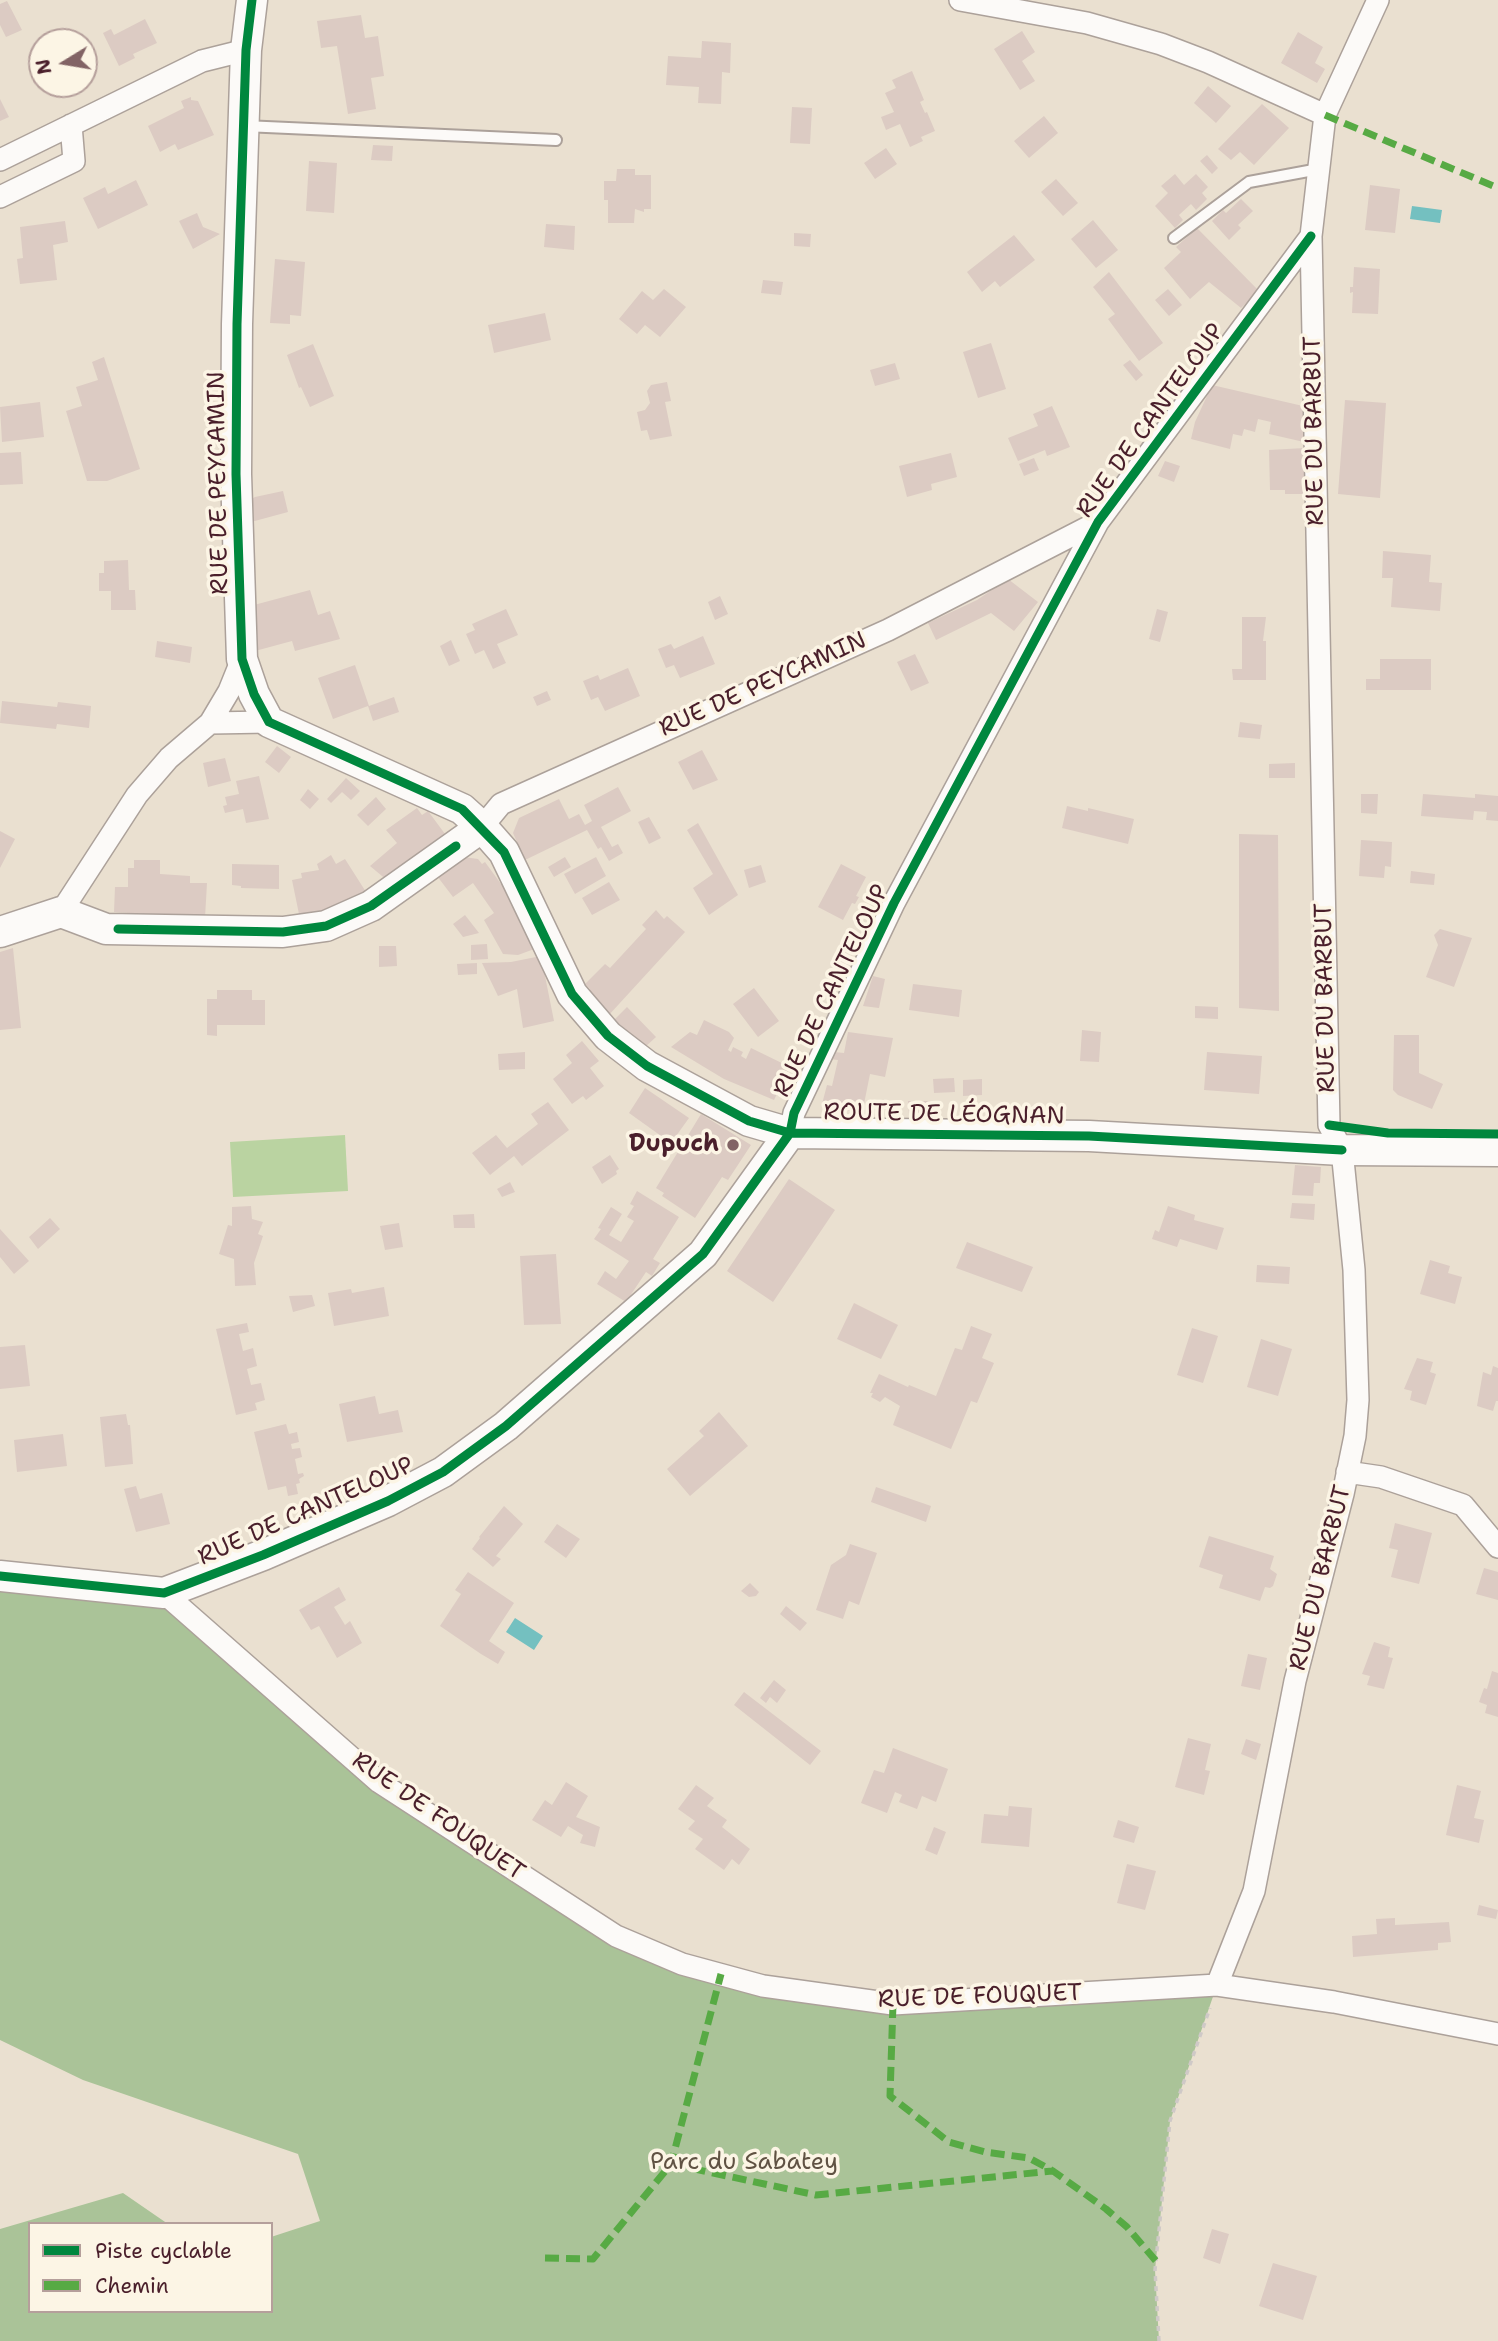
<!DOCTYPE html>
<html>
<head>
<meta charset="utf-8">
<style>
  body { margin:0 }
  #map { position:relative; width:1498px; height:2341px; overflow:hidden; background:#eae0d0; font-family:"Shantell Sans",sans-serif }
  canvas { display:block }
  .legend { position:absolute; left:28px; top:2222px; width:245px; height:91px; box-sizing:border-box; background:#fcf5e5; border:2px solid #b59f9b; margin:0; padding:9px 12px; list-style:none; font-size:21px; color:#4a1f2b }
  .legend li { display:flex; align-items:center; gap:14px; height:35px }
  .legend b { width:35px; border:2px solid #b59f9b }
  .north { position:absolute; left:28px; top:28px; width:70px; height:70px; box-sizing:border-box; background:#fcf5e5; border:2px solid #b59f9b; border-radius:50%; rotate:259deg; font-size:19px; font-weight:700; line-height:28px; text-align:center; color:#4a1f2b }
  .north::after { content:''; display:block; margin:auto; width:24px; height:32px; background:#826365; clip-path:polygon(50% 0,100% 100%,50% 72%,0 100%) }
</style>
</head>
<body>
<div id="map">
<canvas width="1498" height="2341"></canvas>
<ul class="legend">
<li><b style="height:9px;background:#00873e"></b>Piste cyclable</li>
<li><b style="height:9px;background:#57aa44"></b>Chemin</li>
</ul>
<div class="north">N</div>
</div>
<script>
const c = document.querySelector('canvas').getContext('2d');
c.lineJoin = 'round';
function fillPath(path, color) {
  c.fillStyle = color;
  c.fill(path, 'evenodd');
}
function shape(rows) {
  const path = new Path2D();
  for (const r of rows) {
    path.moveTo(r[0], r[1]);
    for (let i = 2; i < r.length; i += 2) path.lineTo(r[i], r[i + 1]);
  }
  return path;
}
function stroke(path, color, width, dash) {
  c.strokeStyle = color;
  c.lineWidth = width;
  c.lineCap = dash ? 'butt' : 'round';
  c.setLineDash(dash || []);
  c.stroke(path);
}
function label(font, color, halo, rows, align = 'center') {
  c.font = font + ' "Shantell Sans",sans-serif';
  c.lineWidth = 7;
  c.setLineDash([]);
  c.textBaseline = 'middle';
  c.strokeStyle = halo;
  c.fillStyle = color;
  for (const [text, x, y, turn = 0] of rows) {
    c.save();
    c.translate(x, y);
    c.rotate((+turn || 0) * Math.PI / 180);
    c.textAlign = isNaN(turn) ? turn : align;
    if (halo) c.strokeText(text, 0, 0);
    c.fillText(text, 0, 0);
    c.restore();
  }
}
const green = shape([
  [345,1135,348,1191,233,1197,230,1142]
]);
const forest = shape([
  [0,1576,164,1593,379,1782,682,1964,893,2004,1217,1985,1170,2121,1155,2270,1159,2341,0,2341,0,2229,123,2193,168,2224,30,2224,30,2311,271,2311,271,2237,320,2221,298,2154,83,2080,0,2040]
]);
const water = shape([
  [1412,206,1442,210,1440,223,1410,219],
  [515,1618,543,1636,534,1650,506,1632]
]);
const building = shape([
  [7,1,22,30,6,37,0,25,0,4],
  [361,15,365,38,378,36,384,76,371,78,376,109,348,114,337,46,321,48,317,21],
  [145,19,157,43,133,54,135,58,119,66,103,33,111,29,114,35],
  [1022,31,1035,52,1022,61,1035,81,1020,90,994,49],
  [1298,32,1323,47,1315,63,1325,69,1317,83,1281,63],
  [702,41,731,43,730,73,722,72,721,104,698,103,699,87,666,85,668,56,701,58],
  [42,57,42,84,62,84,45,92,32,61],
  [912,71,924,100,920,102,925,113,927,112,935,131,921,137,923,141,910,147,900,124,886,130,881,117,894,112,885,93,896,88,892,80],
  [1208,86,1231,106,1216,123,1194,103],
  [191,97,191,100,198,101,214,135,178,150,175,144,160,152,148,126,184,108,181,101],
  [0,99,9,117,0,121],
  [1262,104,1289,128,1254,165,1240,152,1231,160,1218,149],
  [792,107,812,108,810,144,790,143],
  [1044,116,1058,133,1029,158,1014,141],
  [373,145,393,146,392,161,371,160],
  [886,148,897,164,875,179,864,163],
  [1207,155,1218,168,1212,174,1200,161],
  [309,161,337,163,334,213,306,211],
  [617,169,635,169,635,175,651,175,651,209,644,209,644,212,635,209,634,223,608,223,608,200,604,200,604,181,616,181],
  [1175,174,1184,185,1196,174,1208,187,1202,193,1207,199,1196,210,1191,204,1179,215,1183,220,1175,228,1155,206,1168,193,1161,186],
  [1056,179,1078,203,1063,216,1041,192],
  [136,180,148,205,98,229,83,198,105,187,108,194],
  [1370,185,1400,189,1395,233,1365,230],
  [1241,199,1253,211,1238,225,1241,228,1229,240,1212,221,1223,210,1226,213],
  [197,213,203,227,220,234,193,249,179,221],
  [1093,220,1118,250,1096,268,1071,239],
  [65,221,68,242,53,245,57,280,20,284,17,259,23,258,20,227],
  [546,224,575,226,574,250,544,247],
  [1197,228,1259,291,1241,308,1209,282,1190,299,1164,268,1181,252,1176,247],
  [794,233,811,234,810,247,794,246],
  [1014,235,1035,260,1000,287,995,281,982,292,967,272],
  [275,259,305,262,301,316,290,315,290,324,270,323],
  [1354,267,1380,269,1378,314,1352,313,1353,292,1350,293,1350,287,1353,287],
  [1109,272,1163,343,1139,361,1108,319,1115,314,1093,287],
  [763,280,783,282,781,295,761,293],
  [664,289,686,307,660,337,645,325,637,334,619,319,642,291,653,300],
  [1168,289,1182,305,1169,316,1155,300],
  [545,313,551,340,494,353,488,325],
  [991,343,1006,389,978,398,963,352],
  [313,344,334,396,310,407,301,387,299,388,287,355],
  [104,357,140,469,107,481,87,481,66,411,82,406,76,387,98,380,92,362],
  [1130,360,1143,375,1136,381,1123,365],
  [895,363,900,379,875,386,870,370],
  [667,382,671,401,665,402,672,436,650,440,647,430,641,431,637,412,645,410,650,403,647,391,651,385],
  [1212,385,1303,406,1304,442,1269,434,1271,422,1258,419,1255,432,1244,429,1242,436,1233,434,1230,449,1191,439,1195,422],
  [1345,400,1386,403,1380,498,1338,494],
  [40,402,44,437,2,442,0,407],
  [1052,406,1070,447,1047,456,1045,450,1018,461,1008,438,1038,426,1033,414],
  [1305,448,1306,494,1285,494,1285,490,1270,490,1269,450],
  [21,452,23,484,0,485,0,453],
  [951,453,957,477,931,484,932,490,907,497,899,466],
  [1034,458,1039,470,1024,476,1019,464],
  [1165,461,1180,466,1174,482,1158,476],
  [283,491,288,512,251,522,246,502,255,497],
  [1383,551,1431,555,1429,582,1442,583,1440,611,1391,607,1393,578,1382,578],
  [128,560,129,590,135,590,136,610,111,610,111,591,99,591,99,573,104,573,104,561],
  [1008,579,1038,602,1014,631,991,613,936,640,928,623,977,600],
  [310,590,318,615,330,611,340,639,295,651,292,641,255,651,254,605],
  [720,596,728,614,715,620,708,602],
  [506,609,518,635,497,644,506,663,493,669,484,650,475,654,466,634,475,630,472,624],
  [1157,609,1168,612,1160,642,1149,639],
  [1242,617,1266,617,1263,641,1266,641,1266,680,1233,680,1232,669,1242,669],
  [703,636,715,664,680,678,674,665,666,668,658,649,671,644,674,649],
  [451,640,460,661,449,666,440,646],
  [157,641,192,647,190,663,155,657],
  [915,654,929,683,911,691,897,662],
  [1380,659,1431,659,1431,690,1366,690,1366,679,1380,679],
  [355,665,369,706,394,697,399,712,373,721,368,706,333,719,318,678],
  [628,668,640,696,605,711,598,697,591,700,583,681,598,675,600,680],
  [547,691,551,700,537,706,533,697],
  [2,701,57,707,58,702,91,706,89,728,57,724,56,729,0,723],
  [1240,722,1262,725,1260,739,1238,737],
  [277,746,291,757,279,773,265,762],
  [702,750,718,780,693,790,678,762],
  [225,758,231,781,208,787,203,763],
  [1295,763,1295,778,1269,778,1269,764],
  [259,776,269,819,246,823,243,809,225,813,223,806,227,805,225,797,239,794,236,781],
  [346,778,360,791,351,800,342,792,331,803,327,799],
  [618,787,631,811,601,827,612,847,618,844,623,853,609,861,601,847,598,849,587,830,525,860,513,833,519,818,559,799,569,819,579,814,585,825,592,821,584,805],
  [308,789,319,799,310,809,300,800],
  [1361,794,1378,794,1377,814,1361,813],
  [1423,794,1475,798,1475,794,1498,796,1498,821,1486,820,1487,812,1474,811,1473,820,1421,816],
  [376,797,386,809,368,826,357,815],
  [1067,806,1088,811,1088,808,1134,819,1128,844,1062,828],
  [417,808,422,815,428,811,448,838,388,881,370,866,397,843,386,830],
  [649,817,661,838,649,844,638,822],
  [698,823,738,895,709,915,693,888,713,874,687,830],
  [0,831,15,839,0,868],
  [1239,834,1278,835,1279,1011,1239,1008],
  [1361,840,1392,842,1391,867,1385,866,1384,878,1359,876],
  [331,855,336,864,345,859,366,892,348,904,300,919,292,880,302,878,301,873,319,870,317,864],
  [464,857,478,859,482,864,485,862,501,884,503,882,537,948,518,955,503,954,484,920,494,913,473,883,453,897,437,876],
  [565,857,571,867,554,877,548,867],
  [596,857,606,876,575,894,564,874],
  [134,860,160,860,160,874,190,876,190,883,207,883,205,918,114,912,115,887,128,887,128,868,134,868],
  [232,864,279,865,279,889,241,888,241,886,232,885],
  [841,864,866,877,856,896,859,897,855,904,852,903,843,920,818,907],
  [761,865,766,882,749,888,744,870],
  [1411,871,1435,874,1434,885,1410,883],
  [609,882,620,900,592,915,582,898],
  [656,910,664,919,667,916,685,932,608,1016,587,992,590,989,585,984,605,964,610,968,646,929,642,925],
  [465,915,479,933,463,937,453,924],
  [1440,929,1472,938,1454,987,1426,977,1438,945,1434,935],
  [487,944,488,959,471,960,471,945],
  [379,946,396,946,397,966,379,967],
  [13,948,21,1028,0,1030,0,952],
  [541,956,554,1021,523,1028,517,989,498,996,482,963,511,962],
  [477,963,477,974,458,975,457,964],
  [873,976,885,979,879,1008,863,1006],
  [913,984,962,990,959,1017,909,1010],
  [754,988,779,1021,758,1037,733,1004],
  [217,990,252,990,252,1000,265,1000,265,1025,217,1025,217,1036,207,1035,207,999,217,999],
  [1195,1006,1218,1007,1218,1019,1195,1018],
  [627,1007,656,1037,644,1048,613,1021],
  [704,1020,729,1032,734,1038,728,1050,731,1052,733,1047,743,1052,741,1056,746,1059,751,1048,790,1067,774,1100,724,1079,671,1047,690,1032,697,1035],
  [1082,1030,1101,1032,1099,1062,1080,1061],
  [848,1032,893,1038,885,1077,870,1074,862,1114,822,1104,827,1085,832,1086,838,1060,830,1059,834,1052,844,1053],
  [1394,1035,1419,1035,1419,1073,1443,1084,1432,1109,1398,1095,1393,1090],
  [582,1041,599,1061,590,1068,604,1086,586,1100,583,1096,572,1104,553,1079,572,1063,566,1055],
  [525,1052,525,1069,499,1070,498,1054],
  [1207,1052,1262,1056,1259,1094,1204,1090],
  [954,1078,955,1092,934,1093,933,1079],
  [982,1079,982,1095,963,1096,963,1080],
  [645,1088,689,1118,671,1143,629,1113],
  [908,1101,937,1101,938,1113,909,1114],
  [548,1102,569,1130,522,1166,514,1156,490,1175,472,1153,496,1135,507,1148,538,1124,531,1114],
  [701,1114,751,1145,728,1180,722,1177,695,1218,662,1196,664,1193,656,1188],
  [610,1155,619,1169,616,1171,617,1174,602,1184,592,1167],
  [1295,1165,1321,1167,1320,1183,1314,1183,1313,1196,1292,1195],
  [789,1179,835,1210,773,1302,727,1271],
  [510,1182,515,1192,502,1197,497,1189],
  [637,1191,679,1217,653,1259,660,1263,652,1276,646,1272,626,1302,597,1284,605,1271,616,1279,629,1261,594,1239,601,1229,598,1228,611,1207,622,1214,609,1235,621,1242,634,1221,627,1217,634,1206,630,1204],
  [1292,1203,1315,1204,1314,1220,1290,1218],
  [251,1206,252,1219,263,1222,258,1234,263,1236,254,1263,256,1285,235,1286,234,1259,219,1254,228,1225,232,1226,232,1207],
  [1168,1206,1195,1215,1194,1220,1224,1228,1217,1250,1180,1239,1177,1247,1152,1239,1155,1230,1159,1232],
  [474,1214,475,1228,454,1228,453,1215],
  [50,1218,60,1229,38,1249,29,1237],
  [399,1223,403,1247,385,1250,380,1226],
  [0,1229,29,1261,14,1274,0,1257],
  [967,1242,1033,1267,1022,1292,956,1268],
  [556,1254,561,1324,524,1325,520,1256],
  [1430,1260,1450,1266,1448,1273,1462,1277,1455,1304,1420,1294],
  [1257,1265,1290,1267,1289,1284,1256,1282],
  [384,1287,389,1316,334,1326,328,1293,351,1289,352,1293],
  [312,1295,315,1306,293,1312,289,1296],
  [854,1303,898,1325,881,1359,837,1339],
  [247,1323,249,1332,239,1334,243,1351,253,1348,257,1366,247,1369,251,1385,261,1383,265,1400,255,1403,257,1410,236,1415,216,1329],
  [971,1326,992,1334,982,1358,994,1363,977,1403,971,1401,951,1449,893,1425,900,1406,885,1397,880,1402,871,1397,873,1393,870,1393,879,1374,908,1387,909,1385,936,1396,955,1348,962,1350],
  [1192,1328,1218,1336,1203,1383,1177,1375],
  [1261,1339,1292,1349,1278,1396,1247,1387],
  [25,1345,30,1386,0,1389,0,1347],
  [1417,1358,1433,1362,1430,1372,1436,1374,1426,1405,1410,1400,1412,1391,1404,1389],
  [1493,1366,1498,1368,1498,1401,1496,1401,1493,1411,1477,1406,1483,1372,1491,1375],
  [375,1396,379,1414,398,1410,403,1432,347,1442,339,1404],
  [719,1412,748,1446,690,1496,667,1469,704,1436,699,1431],
  [126,1414,128,1425,130,1425,133,1464,105,1467,100,1417],
  [286,1424,289,1434,297,1432,299,1442,291,1444,292,1449,300,1448,302,1457,295,1459,298,1474,303,1473,304,1476,299,1479,300,1483,296,1484,298,1494,288,1496,286,1486,268,1490,254,1432],
  [63,1434,67,1466,17,1472,14,1440],
  [136,1486,140,1499,162,1493,170,1524,136,1532,124,1489],
  [876,1487,931,1506,926,1522,871,1502],
  [504,1506,523,1524,496,1556,501,1559,493,1567,472,1549,480,1538,479,1537],
  [1395,1523,1432,1533,1419,1584,1391,1577,1398,1550,1389,1548],
  [557,1524,580,1539,566,1558,544,1542],
  [1209,1536,1274,1556,1270,1569,1277,1574,1273,1586,1270,1588,1265,1587,1260,1601,1219,1588,1223,1575,1199,1567],
  [850,1544,877,1553,859,1605,849,1601,843,1619,816,1610,831,1565,846,1555],
  [1484,1568,1498,1572,1498,1600,1476,1594],
  [468,1572,514,1603,489,1641,505,1652,498,1664,481,1654,440,1626,461,1594,455,1590],
  [750,1583,759,1592,756,1596,749,1597,741,1591],
  [339,1587,346,1600,334,1607,345,1625,350,1621,362,1643,337,1658,319,1626,311,1630,299,1610],
  [786,1606,807,1623,800,1631,780,1614],
  [1374,1642,1390,1647,1388,1657,1393,1658,1384,1689,1367,1685,1370,1676,1362,1674],
  [1248,1654,1267,1658,1260,1690,1241,1686],
  [1492,1671,1498,1673,1498,1717,1485,1713,1487,1705,1479,1702,1484,1688,1487,1689],
  [774,1680,786,1690,777,1703,770,1697,766,1703,760,1698],
  [744,1692,821,1751,810,1765,734,1705],
  [1188,1738,1211,1744,1205,1770,1210,1771,1204,1795,1175,1787],
  [1246,1739,1261,1744,1256,1760,1241,1754],
  [893,1748,948,1769,936,1802,922,1796,917,1809,899,1802,902,1795,895,1792,887,1813,861,1803,874,1770,884,1773],
  [566,1782,588,1796,576,1817,600,1827,595,1847,580,1843,583,1835,568,1826,561,1837,532,1820,545,1800,552,1805],
  [696,1785,714,1798,707,1806,727,1820,722,1827,750,1849,739,1865,732,1859,724,1870,695,1849,703,1839,688,1829,695,1821,678,1809],
  [1457,1785,1481,1791,1474,1818,1484,1820,1479,1843,1446,1835],
  [1009,1806,1032,1808,1029,1847,981,1843,984,1814,1008,1816],
  [1118,1820,1139,1827,1134,1843,1113,1837],
  [934,1827,946,1832,937,1855,925,1850],
  [1127,1864,1156,1871,1145,1910,1117,1903],
  [1479,1905,1498,1910,1496,1919,1477,1915],
  [1395,1918,1395,1925,1449,1922,1451,1942,1438,1943,1438,1950,1353,1957,1352,1936,1377,1934,1376,1919],
  [1212,2229,1229,2234,1220,2264,1203,2258],
  [1273,2263,1317,2276,1303,2320,1259,2306]
]);
const path = shape([
  [1159,2341,1155,2270,1170,2121,1210,2008]
]);
const lane = shape([
  [244,126,556,140],
  [1174,238,1249,182,1319,169]
]);
const street = shape([
  [960,0,1087,23,1161,44,1208,62,1325,115],
  [0,160,202,61,246,50],
  [0,197,74,161,71,125],
  [210,723,229,691,242,659],
  [482,827,501,804,888,630,1098,522],
  [61,912,137,795,169,758,210,723,269,722],
  [790,1133,794,1113,894,903,1098,522,1311,236],
  [1347,1472,1381,1477,1463,1505,1498,1547],
  [164,1593,379,1782,616,1936,682,1964,763,1986,893,2004,1217,1985,1334,2002,1498,2034],
  [1217,1985,1254,1891,1295,1681,1343,1494,1355,1436,1358,1400,1354,1270,1342,1150,1329,1125,1311,236,1325,115,1378,0]
]);
const secondary = shape([
  [252,0,246,50,237,324,236,474,242,659,254,694,269,722,462,809,482,827,504,852,572,994,608,1036,647,1066,749,1121,790,1133,1089,1136,1342,1150,1498,1151],
  [0,932,61,912,106,929,283,932,326,926,371,906,482,827],
  [0,1576,164,1593,263,1555,388,1501,443,1472,506,1426,703,1254,790,1133]
]);
const quiet = shape([
  [1325,115,1498,188],
  [893,2004,890,2096,949,2142,985,2152,1029,2158,1053,2171,1106,2209,1127,2227,1156,2261],
  [671,2164,816,2195,1052,2171],
  [545,2258,593,2259,671,2164,721,1974]
]);
const cycleway = shape([
  [252,0,246,50,237,324,236,474,242,659,254,694,269,722,462,809,504,852,572,994,608,1036,647,1066,749,1121,790,1133,1089,1136,1342,1150],
  [118,929,283,932,326,926,371,906,456,846],
  [1329,1125,1388,1133,1498,1134],
  [0,1576,164,1593,263,1555,388,1501,443,1472,506,1426,703,1254,790,1133,794,1113,894,903,1098,522,1311,236]
]);
const markers = [
  [733,1145,7,"#826365"]
];
const streetNames = [
  ["RUE DE CANTELOUP",1151,421,-54],
  ["RUE DU BARBUT",1315,431,-91],
  ["RUE DE PEYCAMIN",219,483,-91],
  ["RUE DE PEYCAMIN",763,685,-24],
  ["RUE DE CANTELOUP",832,991,-64],
  ["RUE DU BARBUT",1326,998,-91],
  ["ROUTE DE LÉOGNAN",944,1115,1],
  ["RUE DE CANTELOUP",306,1512,-24],
  ["RUE DU BARBUT",1321,1578,-76],
  ["RUE DE FOUQUET",438,1817,35],
  ["RUE DE FOUQUET",980,1997,-2]
];
const poiNames = [
  ["Dupuch",719,1145]
];
const parkNames = [
  ["Parc du Sabatey",744,2163]
];
fillPath(green, '#bad3a1');
fillPath(forest, '#aac398');
fillPath(water, '#74c0c0');
fillPath(building, '#dccbc3');
stroke(lane, '#aca19a', 14);
stroke(street, '#aca19a', 24);
stroke(secondary, '#aca19a', 33);
stroke(path, '#cfc9c7', 3.5, [5, 5]);
stroke(lane, '#fcfaf8', 10);
stroke(street, '#fcfaf8', 21);
stroke(secondary, '#fcfaf8', 30);
stroke(quiet, '#57aa44', 7, [14, 7]);
stroke(cycleway, '#00873e', 9);
for (const [x, y, r, color] of markers) {
  const dot = new Path2D();
  dot.arc(x, y, r, 0, 2 * Math.PI);
  c.fillStyle = color;
  c.fill(dot);
  stroke(dot, '#fcf5e5', 2.5);
}
label('24px', '#4a1f2b', '#fcf5e5', streetNames);
label('bold 24px', '#4a1f2b', '#fcf5e5', poiNames, 'right');
label('24px', '#605243', '#fcf5e5', parkNames);
</script>
</body>
</html>
